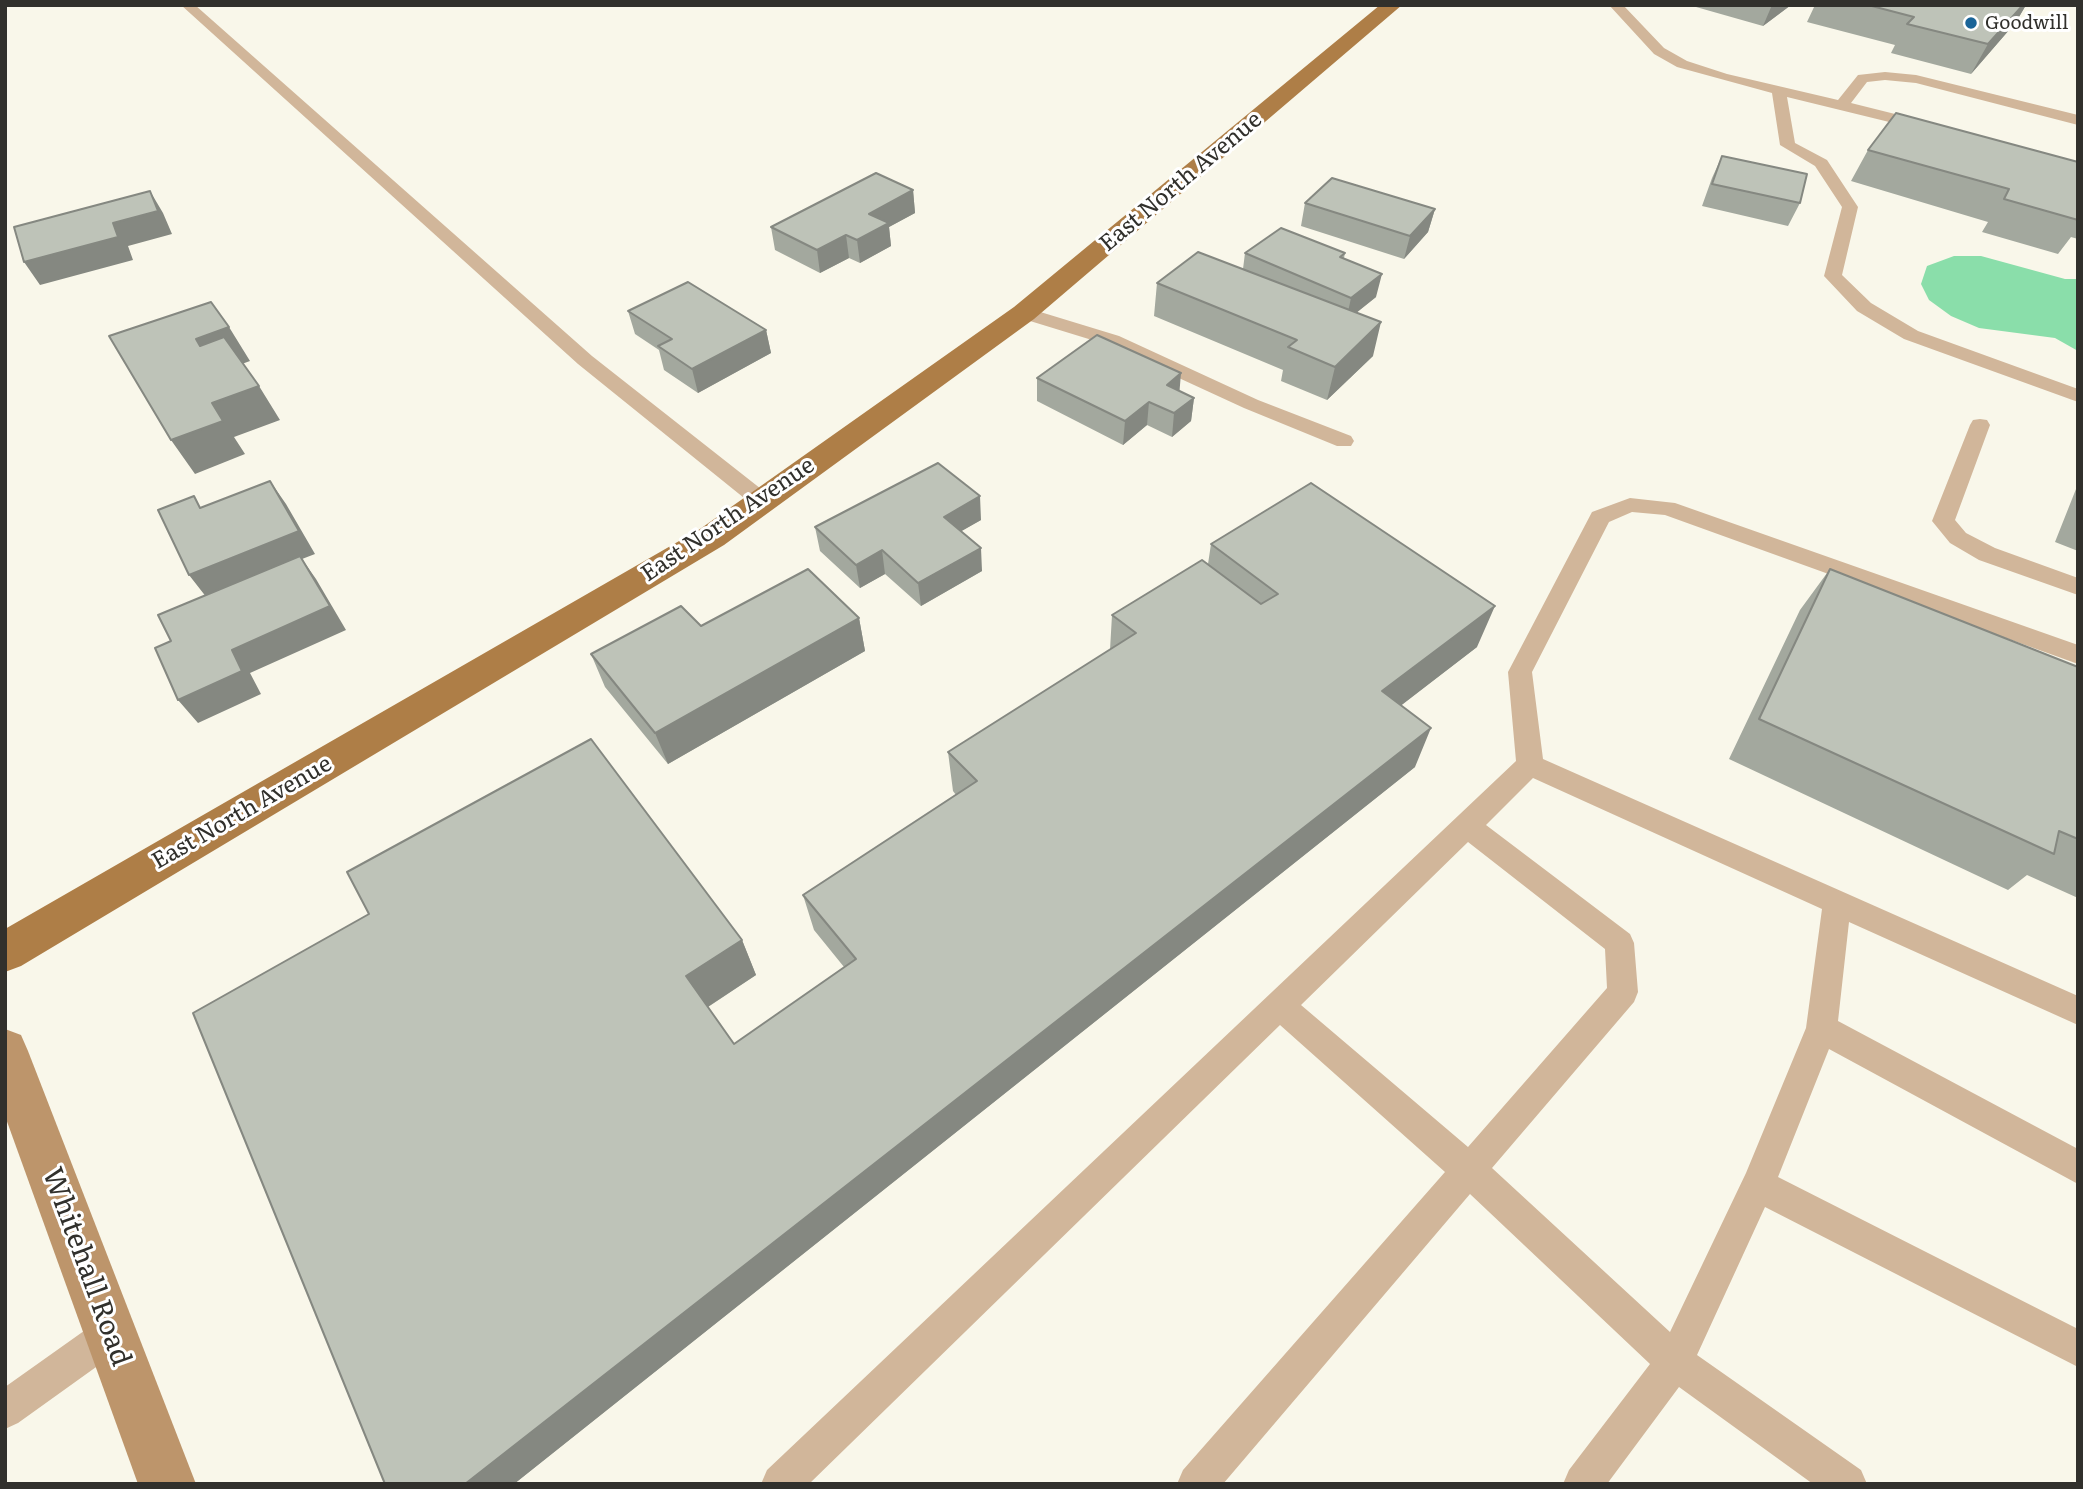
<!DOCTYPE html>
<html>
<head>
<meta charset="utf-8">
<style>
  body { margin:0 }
  #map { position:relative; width:2083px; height:1489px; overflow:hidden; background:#f9f7ea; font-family:Literata,serif }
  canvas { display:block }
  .frame { position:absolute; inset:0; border:7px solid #31302c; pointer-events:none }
</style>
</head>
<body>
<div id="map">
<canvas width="2083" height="1489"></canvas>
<div class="frame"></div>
</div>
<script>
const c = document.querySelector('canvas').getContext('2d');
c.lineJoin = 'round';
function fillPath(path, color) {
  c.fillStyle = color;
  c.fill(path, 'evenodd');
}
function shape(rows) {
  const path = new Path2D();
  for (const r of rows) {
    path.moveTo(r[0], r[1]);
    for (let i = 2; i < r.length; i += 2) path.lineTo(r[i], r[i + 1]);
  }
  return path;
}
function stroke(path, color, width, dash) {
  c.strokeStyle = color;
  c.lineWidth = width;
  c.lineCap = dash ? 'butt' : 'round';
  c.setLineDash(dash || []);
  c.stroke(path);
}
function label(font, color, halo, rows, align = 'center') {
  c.font = font + ' Literata,serif';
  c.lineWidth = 6;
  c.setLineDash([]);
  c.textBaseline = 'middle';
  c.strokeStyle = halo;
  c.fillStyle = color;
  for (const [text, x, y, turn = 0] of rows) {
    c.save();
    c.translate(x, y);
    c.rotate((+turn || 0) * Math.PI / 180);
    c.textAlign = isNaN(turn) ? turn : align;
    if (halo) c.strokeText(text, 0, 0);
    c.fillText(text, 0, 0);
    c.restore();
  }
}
const water = shape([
  [1954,256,1981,256,2065,279,2078,279,2078,351,2055,338,1979,328,1951,316,1929,300,1921,284,1927,266]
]);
const service = shape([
  [181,5,195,5,592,356,770,496,773,501,770,506,762,508,754,506,578,364,181,5],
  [1609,5,1623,5,1664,48,1687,61,1727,74,1838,100,1858,75,1885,72,1916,75,2078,115,2078,125,1916,83,1885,80,1867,82,1851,103,1931,123,1934,126,1926,131,1787,97,1795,143,1827,160,1858,207,1842,275,1871,303,1918,331,2078,389,2078,402,1904,339,1857,311,1824,276,1842,207,1815,166,1780,145,1772,93,1677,67,1654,54,1609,5],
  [1024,307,1119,336,1258,400,1351,436,1354,441,1351,446,1337,446,1244,408,1105,344,1017,317,1015,313,1017,309,1024,307],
  [1980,419,1987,420,1990,425,1955,520,1966,533,1995,548,2078,578,2078,595,1979,560,1950,543,1932,521,1970,425,1973,420,1980,419],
  [1630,498,1675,503,2078,645,2078,664,1665,515,1632,512,1609,522,1532,672,1543,759,2078,996,2078,1025,1849,922,1838,1021,2078,1149,2078,1184,1829,1049,1778,1177,2078,1329,2078,1367,1765,1207,1697,1355,1861,1470,1867,1484,1813,1484,1679,1387,1607,1484,1563,1484,1569,1470,1650,1364,1470,1194,1223,1484,1177,1484,1183,1470,1445,1172,1280,1025,809,1484,761,1484,767,1470,1516,761,1508,672,1592,512,1630,498],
  [1533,778,1822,909,1806,1028,1746,1173,1670,1332,1492,1168,1634,1002,1638,992,1634,943,1630,934,1486,825,1533,778],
  [1468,842,1605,949,1607,988,1468,1147,1301,1005,1468,842],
  [111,1316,124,1321,129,1334,124,1347,18,1423,5,1429,5,1387,98,1321,111,1316]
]);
const secondary = shape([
  [5,1029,21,1035,28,1051,196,1484,138,1484,5,1116,5,1029]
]);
const primary = shape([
  [1380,5,1402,5,1034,319,724,545,21,966,5,972,5,929,700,529,1014,307,1380,5]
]);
const wall = shape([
  [1689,5,1791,5,1763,26],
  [1815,5,2026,5,2016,22,1971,74,1891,53,1895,45,1807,22],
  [1868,150,2078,162,2078,239,2071,237,2058,254,1982,232,1988,222,1851,181],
  [1722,156,1800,203,1788,226,1702,206,1712,178],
  [913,190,915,213,889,227,891,246,860,263,849,258,820,273,775,250,771,227],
  [1305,203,1435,209,1428,232,1404,259,1301,226],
  [1245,253,1345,253,1344,258,1376,297,1356,313,1373,356,1327,400,1281,381,1283,370,1154,316,1157,283,1243,269],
  [628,311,766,330,771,353,698,393,664,370,659,350,635,334],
  [1037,378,1194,398,1191,421,1172,437,1147,425,1123,445,1037,401],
  [2078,484,2078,551,2055,542],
  [981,520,961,531,982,571,921,606,885,574,860,588,820,551,815,527],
  [1211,544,1477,647,1401,705,1415,767,514,1484,385,1484,742,940,756,975,708,1007,734,1044,844,967,814,930,803,895,956,795,953,791,948,752,1110,650,1112,615,1208,564],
  [1830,569,2078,667,2078,898,2027,875,2008,890,1729,759,1800,610],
  [859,618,865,651,668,764,605,687,591,654,701,626]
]);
const shadedWall = shape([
  [1772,5,1791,5,1763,26],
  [2023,5,2026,5,2016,22,1971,74,1988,44],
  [913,190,915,213,889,227,891,246,860,263,857,240,869,214],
  [150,191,163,213,172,234,128,246,133,260,40,285,24,262,113,223],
  [1435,209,1428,232,1404,259,1410,236],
  [846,235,849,258,820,273,817,250],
  [1382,274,1376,297,1346,321,1351,298],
  [1381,322,1373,356,1327,400,1335,367],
  [229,327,250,361,217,373,196,339],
  [766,330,771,353,698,393,692,369],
  [1181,373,1179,397,1167,385],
  [259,386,280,420,234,437,245,454,195,474,171,440,212,403],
  [1194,398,1191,421,1172,437,1174,413],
  [1149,402,1147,425,1123,445,1125,421],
  [270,481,286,504,315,554,302,559,316,579,346,630,250,673,261,694,198,723,178,700,232,650,207,598,189,575],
  [980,496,981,520,946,540,944,517],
  [981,548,982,571,921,606,918,583],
  [882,550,885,574,860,588,856,565],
  [1495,606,1477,647,1368,731,1382,691],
  [859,618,865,651,668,764,655,733],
  [1431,728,1415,767,514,1484,465,1484],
  [742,940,756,975,703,1010,686,976]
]);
const building = shape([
  [1868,5,2023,5,1988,44,1907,24,1914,17,1868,5],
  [1896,113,2078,162,2078,220,2004,199,2009,189,1868,150,1896,113],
  [1722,156,1807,174,1800,203,1712,184,1722,156],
  [876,173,913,190,869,214,889,223,857,240,846,235,817,250,771,227,876,173],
  [1332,178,1435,209,1410,236,1305,203,1332,178],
  [150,191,158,211,113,223,118,237,24,262,14,227,150,191],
  [1281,228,1345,253,1340,257,1382,274,1351,298,1245,253,1281,228],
  [1198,252,1381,322,1335,367,1288,347,1297,340,1157,283,1198,252],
  [688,282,766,330,692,369,658,346,672,339,628,311,688,282],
  [211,302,229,327,196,339,200,346,224,337,259,386,212,403,223,421,171,440,109,336,211,302],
  [1097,335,1181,373,1167,385,1194,398,1174,413,1149,402,1125,421,1037,378,1097,335],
  [938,463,980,496,944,517,981,548,918,583,882,550,856,565,815,527,938,463],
  [270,481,299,531,189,575,158,510,194,496,200,508,270,481],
  [1311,483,1495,606,1382,691,1431,728,465,1484,385,1484,193,1013,369,914,347,872,591,739,742,940,686,976,734,1044,856,959,803,895,977,781,948,752,1136,633,1112,615,1202,560,1261,604,1278,594,1211,544,1311,483],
  [300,556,330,606,232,650,242,671,178,700,155,648,171,641,158,615,300,556],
  [808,569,859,618,655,733,591,654,681,606,701,626,808,569],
  [1830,569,2078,667,2078,839,2059,831,2054,854,1759,719,1830,569]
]);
const markers = [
  [1971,23,7,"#1a6498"]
];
const farPoinames = [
  ["Goodwill",1985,23]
];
const streetNames = [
  ["East North Avenue",1181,182,-40],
  ["East North Avenue",728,520,-34],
  ["East North Avenue",242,813,-30]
];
const nearStreetnames = [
  ["Whitehall Road",86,1267,70]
];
fillPath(water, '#8adeaa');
fillPath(service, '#d1b69a');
fillPath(secondary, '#bd956b');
fillPath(primary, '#ae7e47');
fillPath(wall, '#a3a89e');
fillPath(shadedWall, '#858881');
fillPath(building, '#bec3b8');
stroke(building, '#858881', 2);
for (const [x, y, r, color] of markers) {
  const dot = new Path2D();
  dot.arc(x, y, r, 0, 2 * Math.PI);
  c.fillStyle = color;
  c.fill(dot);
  stroke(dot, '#fff', 2.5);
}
label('19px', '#31302c', '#fff', farPoinames, 'left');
label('23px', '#31302c', '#fff', streetNames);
label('28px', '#31302c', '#fff', nearStreetnames);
</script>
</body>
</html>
